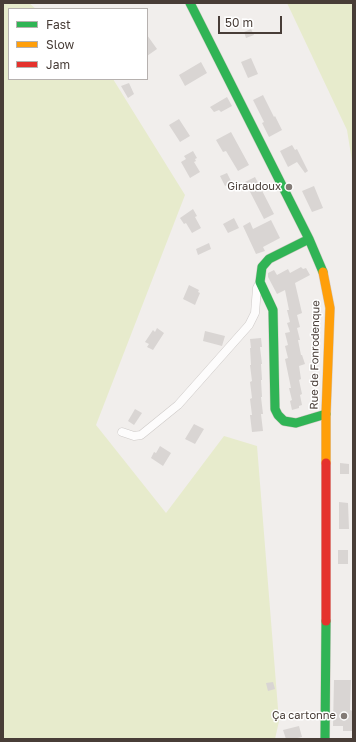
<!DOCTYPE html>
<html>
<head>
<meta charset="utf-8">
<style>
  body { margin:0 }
  #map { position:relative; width:356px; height:742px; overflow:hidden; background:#f1eeec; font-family:"Golos Text",sans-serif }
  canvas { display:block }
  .frame { position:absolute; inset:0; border:4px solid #483d37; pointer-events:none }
  .legend { position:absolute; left:8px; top:8px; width:140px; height:72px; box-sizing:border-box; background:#fff; border:1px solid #b6b1af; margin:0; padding:5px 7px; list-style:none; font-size:12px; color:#483d37 }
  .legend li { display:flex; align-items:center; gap:8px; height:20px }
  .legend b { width:20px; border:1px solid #b6b1af }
  .scale { position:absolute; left:218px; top:16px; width:64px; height:18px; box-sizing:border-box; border:2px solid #483d37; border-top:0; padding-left:5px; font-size:12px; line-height:14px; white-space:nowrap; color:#483d37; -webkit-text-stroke:3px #fff; paint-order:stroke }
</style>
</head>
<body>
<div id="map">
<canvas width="356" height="742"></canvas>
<div class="frame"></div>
<ul class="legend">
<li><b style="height:5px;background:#30b455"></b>Fast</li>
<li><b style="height:5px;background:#ff9f0a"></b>Slow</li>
<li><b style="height:5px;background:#e5322d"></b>Jam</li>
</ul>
<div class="scale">50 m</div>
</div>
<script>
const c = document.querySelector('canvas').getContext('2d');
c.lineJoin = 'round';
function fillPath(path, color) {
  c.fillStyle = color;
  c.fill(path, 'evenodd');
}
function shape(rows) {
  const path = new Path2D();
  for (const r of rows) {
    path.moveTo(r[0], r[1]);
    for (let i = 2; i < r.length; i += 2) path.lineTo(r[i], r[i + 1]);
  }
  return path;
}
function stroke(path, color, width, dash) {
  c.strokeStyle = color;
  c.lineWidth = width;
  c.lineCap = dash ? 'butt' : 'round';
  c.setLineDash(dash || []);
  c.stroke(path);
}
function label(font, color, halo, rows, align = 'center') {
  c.font = font + ' "Golos Text",sans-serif';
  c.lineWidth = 3;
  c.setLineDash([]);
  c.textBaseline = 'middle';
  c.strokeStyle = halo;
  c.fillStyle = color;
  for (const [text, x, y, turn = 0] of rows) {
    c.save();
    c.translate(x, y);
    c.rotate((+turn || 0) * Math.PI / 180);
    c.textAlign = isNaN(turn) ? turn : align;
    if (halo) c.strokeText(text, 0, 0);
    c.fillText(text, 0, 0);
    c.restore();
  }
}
const green = shape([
  [3,3,29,3,36,9,9,9,9,79,113,79,185,195,96,425,166,513,224,436,257,446,279,721,275,739,3,739],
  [287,3,353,3,353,167,347,130]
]);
const building = shape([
  [251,29,254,35,246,38,244,32],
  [147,35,157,49,147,56],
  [251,58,258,74,248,78,241,62],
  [201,62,207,73,185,86,179,75],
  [129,83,134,94,128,98,121,86],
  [263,95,274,117,275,116,282,130,269,137,262,123,264,122,253,100],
  [227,97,232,106,221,112,219,110,214,112,210,107],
  [179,119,190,136,180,142,169,125],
  [231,132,249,165,238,171,226,151,223,152,216,140],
  [292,145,295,150,297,149,308,171,305,173,297,162,288,167,280,151],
  [193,151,197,158,195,159,196,161,194,162,200,172,190,178,181,162,186,159,184,156],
  [227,173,232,183,225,186,220,176],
  [255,177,274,214,264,219,245,182],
  [314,186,323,208,312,212,302,191],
  [193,209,197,216,195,217,201,228,192,233,186,223,184,224,180,218],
  [234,218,239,228,228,233,223,224],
  [271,220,280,238,263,247,265,251,256,254,243,226,250,222,253,229],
  [209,243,211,249,198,255,196,249],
  [301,267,303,269,306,268,310,275,295,283,302,313,297,315,300,327,297,328,300,340,298,340,301,355,302,355,305,364,299,366,301,379,299,380,302,394,300,395,302,405,299,406,299,408,292,410,290,401,292,400,289,388,291,388,285,359,288,358,285,346,288,345,285,333,290,332,287,323,290,322,287,310,289,310,285,290,277,294,268,277,268,273,274,270,277,275,288,269,290,273],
  [189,285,199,290,198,292,200,293,195,305,183,299],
  [157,328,164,333,153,350,147,347,149,344,145,342,153,330,155,332],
  [205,331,225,336,222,346,203,341],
  [261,338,262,347,260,347,262,364,261,364,262,380,261,380,262,397,261,397,263,414,261,414,263,431,252,432,250,415,252,415,250,399,252,398,250,382,252,381,250,365,251,365,250,348,251,348,250,339],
  [135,409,142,413,134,425,128,421],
  [194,424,204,429,195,444,185,439],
  [160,446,171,453,163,466,151,458,154,452,156,453],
  [340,463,349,464,349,474,340,474],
  [339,502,348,503,349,529,339,529],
  [338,550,348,550,348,564,338,564],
  [334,680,351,680,350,710,353,711,353,731,343,731,343,726,333,726],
  [273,682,275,689,268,691,266,683],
  [299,726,302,737,293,739,286,739,283,730]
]);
const street = shape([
  [122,432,134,436,141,435,178,405,249,325,255,313,257,288,260,282]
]);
const fast = shape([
  [190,3,309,239,323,272],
  [309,239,269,259,262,267,260,282,273,310,275,409,278,415,284,421,296,423,326,414],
  [325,739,326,621]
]);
const slow = shape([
  [323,272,330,308,326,414,326,463]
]);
const jam = shape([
  [326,463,326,621]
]);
const markers = [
  [289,187,4,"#837b76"],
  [344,716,4,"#837b76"]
];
const poiNames = [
  ["Giraudoux",281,187],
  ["Ça cartonne",336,716]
];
const streetNames = [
  ["Rue de Fonrodenque",315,355,-89]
];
fillPath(green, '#e7ebcc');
fillPath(building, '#d9d5d3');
stroke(street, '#cecac8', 9);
stroke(fast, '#d2cac4', 10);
stroke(slow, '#d2cac4', 10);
stroke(jam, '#d2cac4', 10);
stroke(street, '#fdfcfc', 8);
stroke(fast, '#30b455', 9);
stroke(slow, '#ff9f0a', 9);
stroke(jam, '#e5322d', 9);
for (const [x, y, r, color] of markers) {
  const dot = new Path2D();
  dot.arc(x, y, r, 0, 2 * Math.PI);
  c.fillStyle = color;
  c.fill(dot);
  stroke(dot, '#fff', 1.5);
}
label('11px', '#483d37', '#fff', poiNames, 'right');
label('11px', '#483d37', '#fff', streetNames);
</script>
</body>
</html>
